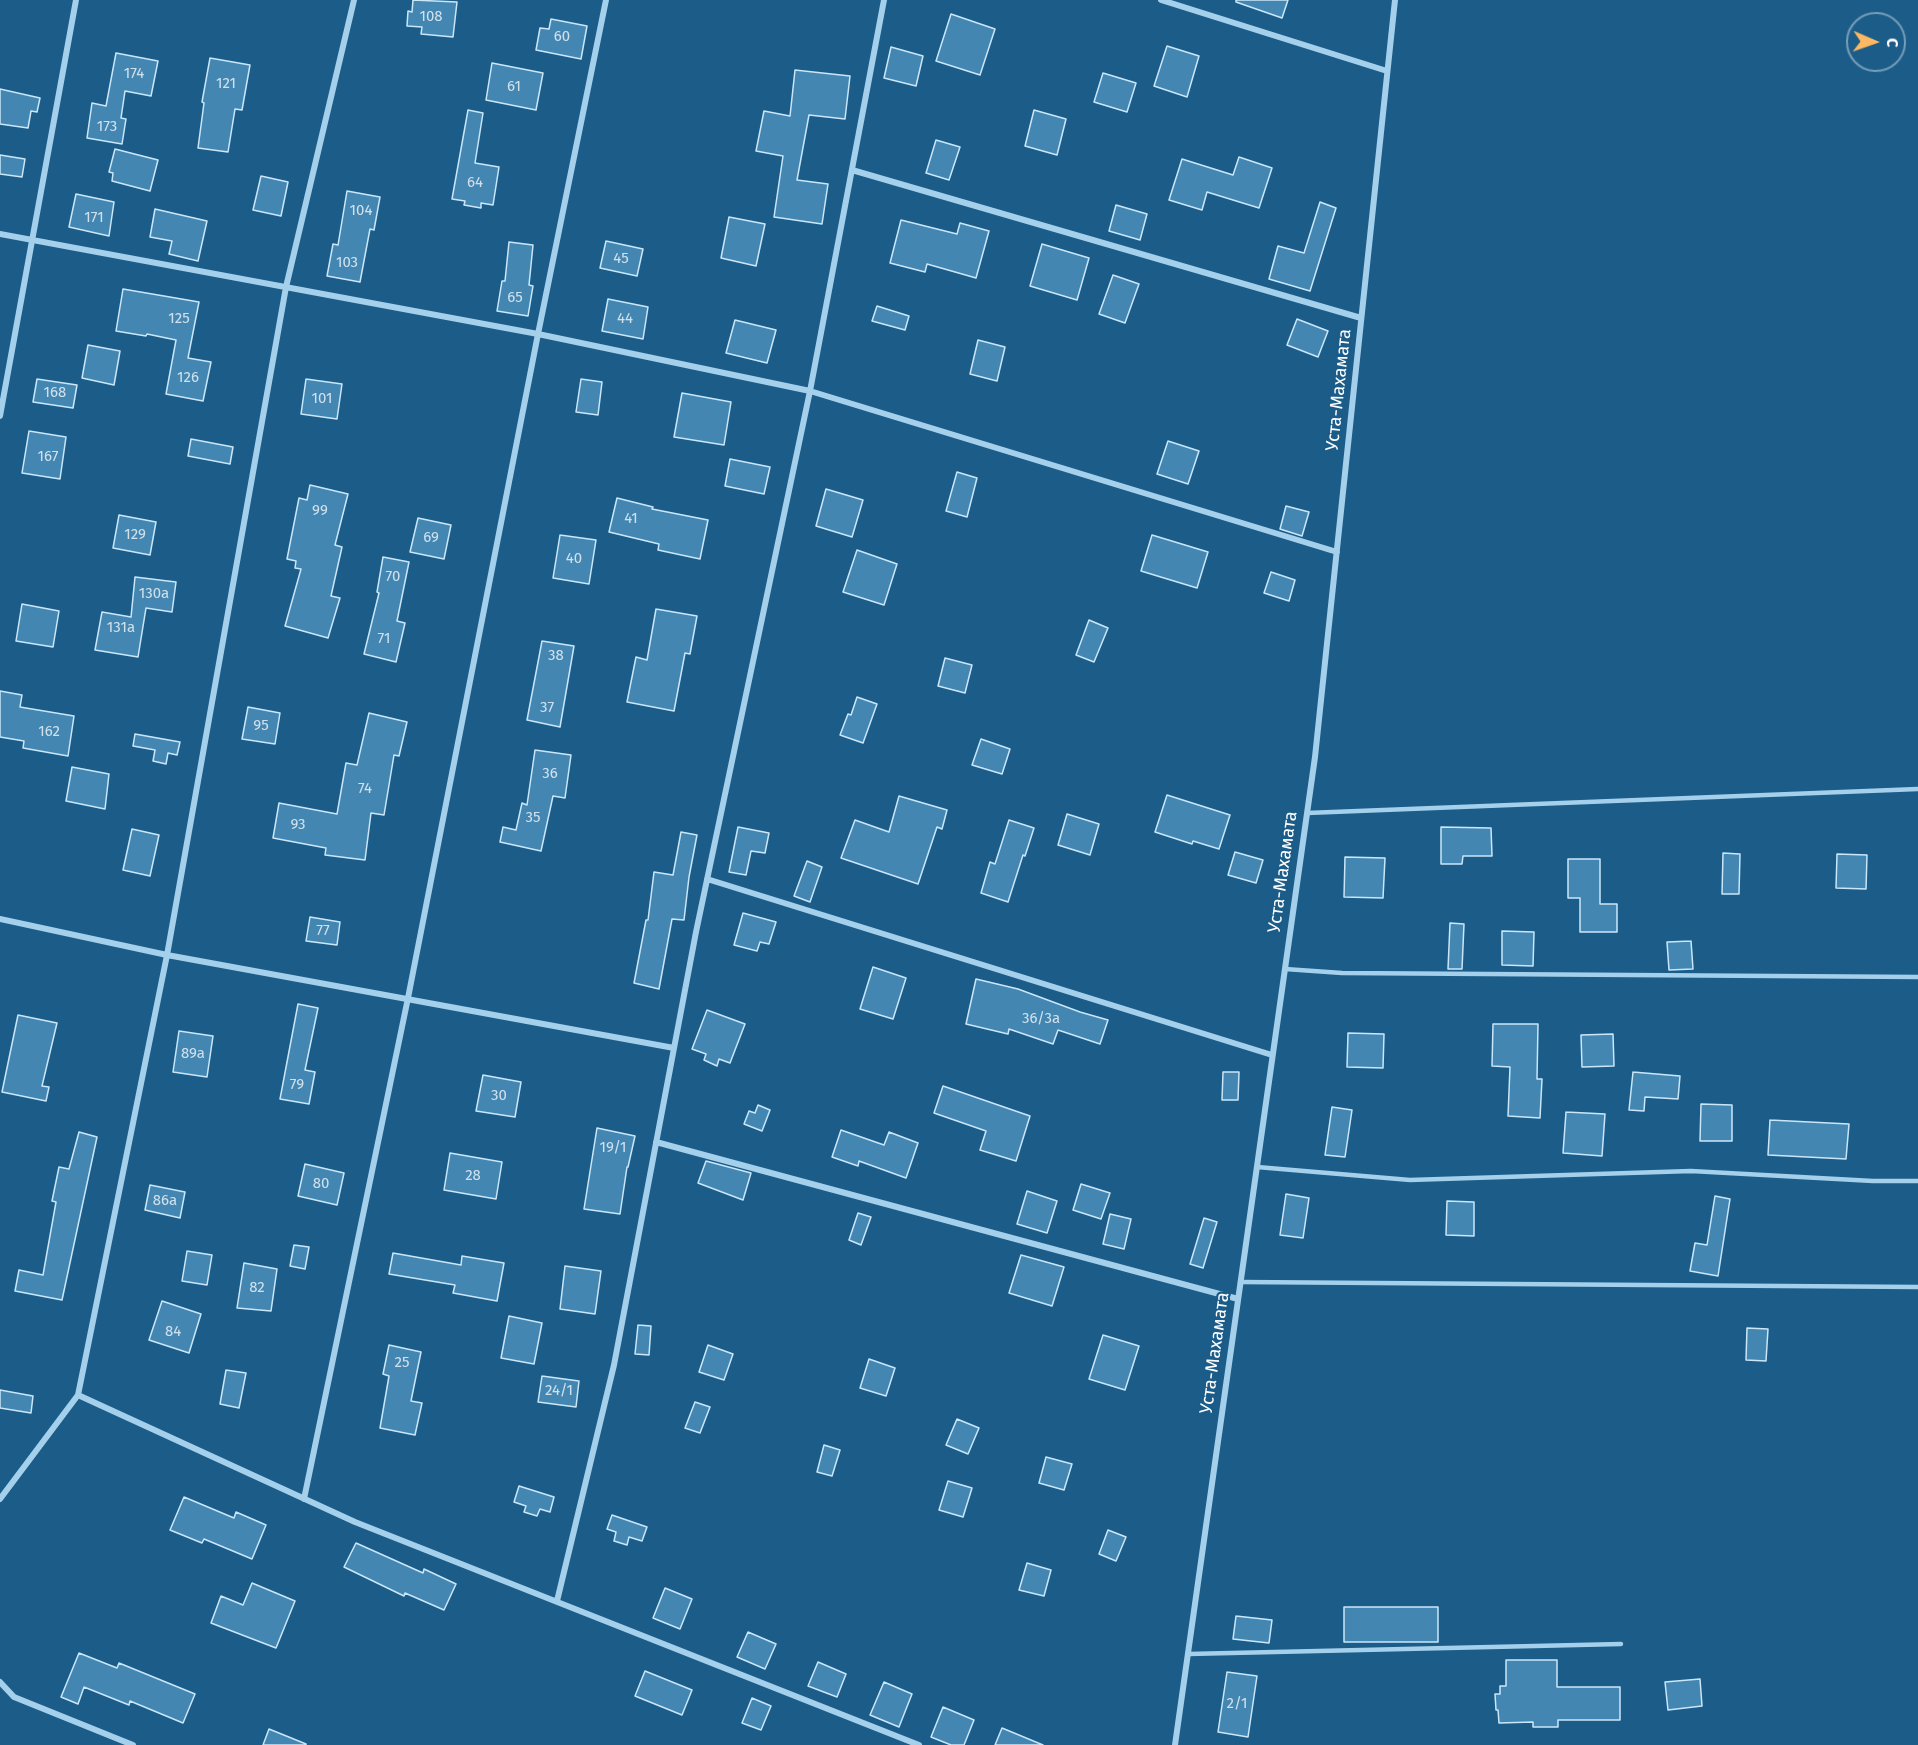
<!DOCTYPE html>
<html>
<head>
<meta charset="utf-8">
<style>
  body { margin:0 }
  #map { position:relative; width:1918px; height:1745px; overflow:hidden; background:#1b5c89; font-family:"Fira Sans",sans-serif }
  canvas { display:block }
  .north { position:absolute; left:1846px; top:12px; width:60px; height:60px; box-sizing:border-box; background:#1b5c89; border:2px solid #769db8; border-radius:50%; rotate:92deg; font-size:16px; font-weight:700; line-height:24px; text-align:center; color:#fff }
  .north::after { content:''; display:block; margin:auto; width:21px; height:27px; background:#fdb862; clip-path:polygon(50% 0,100% 100%,50% 72%,0 100%) }
</style>
</head>
<body>
<div id="map">
<canvas width="1918" height="1745"></canvas>
<div class="north">С</div>
</div>
<script>
const c = document.querySelector('canvas').getContext('2d');
c.lineJoin = 'round';
function fillPath(path, color) {
  c.fillStyle = color;
  c.fill(path, 'evenodd');
}
function shape(rows) {
  const path = new Path2D();
  for (const r of rows) {
    path.moveTo(r[0], r[1]);
    for (let i = 2; i < r.length; i += 2) path.lineTo(r[i], r[i + 1]);
  }
  return path;
}
function stroke(path, color, width, dash) {
  c.strokeStyle = color;
  c.lineWidth = width;
  c.lineCap = dash ? 'butt' : 'round';
  c.setLineDash(dash || []);
  c.stroke(path);
}
function label(font, color, halo, rows, align = 'center') {
  c.font = font + ' "Fira Sans",sans-serif';
  c.lineWidth = 4.5;
  c.setLineDash([]);
  c.textBaseline = 'middle';
  c.strokeStyle = halo;
  c.fillStyle = color;
  for (const [text, x, y, turn = 0] of rows) {
    c.save();
    c.translate(x, y);
    c.rotate((+turn || 0) * Math.PI / 180);
    c.textAlign = isNaN(turn) ? turn : align;
    if (halo) c.strokeText(text, 0, 0);
    c.fillText(text, 0, 0);
    c.restore();
  }
}
const building = shape([
  [413,0,457,2,453,37,421,34,422,27,407,26,408,11,412,12,413,0],
  [1236,0,1288,0,1282,18,1236,2,1236,0],
  [951,14,995,29,980,75,936,61,951,14],
  [551,19,587,26,581,59,536,50,540,28,549,29,551,19],
  [1167,46,1199,56,1187,97,1154,86,1167,46],
  [891,47,923,56,916,86,884,78,891,47],
  [116,53,158,61,151,96,125,91,121,118,126,119,122,144,87,138,92,103,106,106,116,53],
  [210,58,250,65,242,110,235,109,228,152,198,148,204,103,202,102,210,58],
  [492,63,543,73,536,110,486,100,492,63],
  [795,70,850,76,845,119,809,115,797,180,828,184,822,224,774,217,783,156,756,151,764,111,790,116,795,70],
  [1103,73,1136,83,1127,112,1094,102,1103,73],
  [0,89,40,98,37,112,31,111,28,128,0,124,0,89],
  [468,110,483,113,475,163,499,167,493,205,481,203,481,208,464,205,465,201,452,199,468,110],
  [1034,110,1066,119,1057,155,1025,146,1034,110],
  [936,140,960,147,949,180,926,173,936,140],
  [115,149,158,160,150,191,112,181,113,173,109,172,115,149],
  [0,155,25,159,22,177,0,174,0,155],
  [1239,157,1272,168,1259,208,1207,192,1202,210,1169,200,1182,159,1233,175,1239,157],
  [261,176,288,182,281,216,253,210,261,176],
  [347,191,380,197,374,230,370,229,360,282,327,276,333,244,338,245,347,191],
  [76,194,114,202,109,236,69,227,76,194],
  [1320,202,1336,208,1310,291,1269,279,1278,246,1304,253,1320,202],
  [1116,205,1147,214,1140,240,1109,231,1116,205],
  [155,209,207,221,198,261,169,254,172,241,150,237,155,209],
  [729,217,765,224,756,266,721,258,729,217],
  [901,220,957,234,960,223,989,231,976,278,927,264,925,272,890,263,901,220],
  [606,241,643,249,637,276,600,268,606,241],
  [509,242,533,245,529,285,533,286,528,316,497,311,502,281,505,281,509,242],
  [1042,244,1089,258,1077,300,1030,286,1042,244],
  [1113,275,1139,284,1125,323,1099,314,1113,275],
  [123,289,199,302,188,358,211,362,203,401,166,394,176,340,147,334,146,336,116,331,123,289],
  [608,299,648,307,643,339,602,331,608,299],
  [877,306,909,316,905,330,872,321,877,306],
  [1297,319,1328,331,1318,357,1287,345,1297,319],
  [735,320,776,330,767,363,726,353,735,320],
  [978,340,1005,347,997,381,970,374,978,340],
  [88,345,120,351,114,385,82,378,88,345],
  [37,379,77,385,73,408,33,402,37,379],
  [306,379,342,384,337,419,301,414,306,379],
  [581,379,602,382,598,415,576,412,581,379],
  [682,393,731,402,724,445,674,437,682,393],
  [29,431,66,437,60,479,22,473,29,431],
  [191,439,233,447,230,464,188,456,191,439],
  [1168,441,1199,451,1188,484,1157,474,1168,441],
  [730,459,770,467,764,494,725,486,730,459],
  [957,472,977,478,967,517,946,511,957,472],
  [310,485,348,494,335,545,342,547,331,596,340,598,328,638,285,626,301,569,295,568,296,561,287,559,299,498,307,500,310,485],
  [826,489,863,500,852,537,816,526,826,489],
  [617,498,653,507,652,509,708,520,700,559,658,550,659,544,609,532,617,498],
  [1286,506,1309,512,1302,536,1280,529,1286,506],
  [119,515,156,522,150,555,113,548,119,515],
  [418,518,451,525,444,559,410,552,418,518],
  [560,535,596,540,589,584,553,578,560,535],
  [1152,535,1208,552,1197,588,1141,571,1152,535],
  [857,550,897,564,884,605,843,592,857,550],
  [383,557,409,562,397,621,405,623,396,662,364,654,379,593,377,592,383,557],
  [1271,572,1295,580,1289,601,1264,593,1271,572],
  [135,577,176,582,172,612,146,608,138,657,95,650,102,612,131,617,135,577],
  [22,604,59,611,53,647,16,641,22,604],
  [656,609,697,616,690,654,685,653,674,711,627,702,636,657,647,660,656,609],
  [1089,620,1108,628,1094,662,1076,655,1089,620],
  [542,641,574,646,560,727,527,720,542,641],
  [945,658,972,665,965,693,938,686,945,658],
  [0,691,22,695,20,707,74,716,68,756,23,748,24,741,0,737,0,691],
  [857,697,877,704,863,743,840,735,848,714,851,715,857,697],
  [248,707,280,713,275,744,242,739,248,707],
  [369,713,407,722,399,756,394,755,384,815,371,813,365,860,325,855,326,848,273,838,279,803,337,814,346,763,357,765,369,713],
  [135,734,180,742,177,755,168,753,166,764,153,761,155,750,133,746,135,734],
  [981,739,1010,749,1002,774,972,765,981,739],
  [535,750,571,755,565,798,553,796,541,851,500,842,503,827,516,830,522,803,527,805,535,750],
  [72,767,109,774,105,809,66,801,72,767],
  [1167,795,1230,815,1219,849,1193,841,1192,844,1155,832,1167,795],
  [899,796,947,810,942,829,937,827,918,884,841,858,855,820,889,832,899,796],
  [1067,814,1099,824,1090,855,1058,845,1067,814],
  [1009,820,1034,828,1025,856,1023,855,1008,902,981,893,990,862,995,864,1009,820],
  [738,827,769,833,765,853,751,851,746,875,729,872,738,827],
  [1441,827,1491,828,1492,856,1463,856,1462,864,1441,864,1441,827],
  [132,829,159,835,150,876,123,870,132,829],
  [681,832,697,835,689,877,684,920,672,919,659,989,634,983,646,920,648,920,654,872,673,875,681,832],
  [1235,852,1263,860,1256,883,1228,875,1235,852],
  [1723,853,1740,854,1739,894,1722,894,1723,853],
  [1837,854,1867,855,1866,889,1836,888,1837,854],
  [1345,857,1385,858,1383,898,1344,897,1345,857],
  [1568,859,1600,859,1600,904,1617,904,1617,932,1580,932,1580,898,1568,898,1568,859],
  [807,861,822,867,810,902,794,896,807,861],
  [743,913,776,922,769,944,760,942,757,951,734,945,743,913],
  [310,917,340,922,337,945,306,941,310,917],
  [1450,923,1464,924,1462,969,1448,969,1450,923],
  [1502,931,1534,932,1533,966,1502,965,1502,931],
  [1691,941,1693,969,1669,970,1667,942,1691,941],
  [873,967,906,978,893,1019,860,1009,873,967],
  [976,979,1018,989,1080,1012,1108,1020,1100,1044,1058,1030,1053,1044,1009,1029,1008,1034,966,1024,976,979],
  [298,1004,318,1008,305,1070,315,1072,309,1104,280,1099,298,1004],
  [707,1010,745,1024,730,1063,719,1059,717,1066,704,1060,706,1054,692,1049,707,1010],
  [18,1015,57,1023,42,1086,49,1087,46,1101,2,1092,18,1015],
  [1493,1024,1538,1024,1537,1079,1542,1079,1540,1118,1508,1116,1510,1067,1492,1066,1493,1024],
  [179,1031,213,1036,207,1077,173,1072,179,1031],
  [1348,1033,1384,1034,1383,1068,1347,1067,1348,1033],
  [1613,1034,1614,1066,1582,1067,1581,1035,1613,1034],
  [1223,1072,1239,1072,1238,1100,1222,1100,1223,1072],
  [1633,1072,1680,1076,1678,1099,1645,1097,1644,1111,1629,1110,1633,1072],
  [483,1075,521,1082,515,1117,476,1111,483,1075],
  [943,1086,1030,1116,1016,1161,980,1150,986,1131,934,1113,943,1086],
  [1701,1104,1732,1105,1732,1141,1700,1141,1701,1104],
  [758,1105,770,1110,762,1131,744,1124,749,1111,755,1113,758,1105],
  [1332,1107,1352,1110,1345,1157,1325,1155,1332,1107],
  [1566,1112,1605,1114,1602,1156,1563,1153,1566,1112],
  [1770,1120,1849,1124,1846,1159,1768,1155,1770,1120],
  [597,1128,635,1136,628,1167,627,1167,620,1214,584,1209,597,1128],
  [841,1130,884,1145,889,1132,918,1143,906,1178,859,1161,858,1166,832,1157,841,1130],
  [79,1132,97,1137,62,1300,15,1291,19,1270,43,1275,56,1202,52,1201,59,1167,69,1169,79,1132],
  [450,1153,502,1162,496,1199,444,1190,450,1153],
  [706,1161,751,1173,743,1200,698,1183,706,1161],
  [305,1164,344,1173,337,1205,298,1196,305,1164],
  [1081,1184,1110,1193,1101,1219,1073,1210,1081,1184],
  [150,1185,185,1192,180,1218,145,1210,150,1185],
  [1027,1191,1057,1201,1047,1233,1017,1224,1027,1191],
  [1286,1194,1309,1198,1303,1238,1280,1235,1286,1194],
  [1715,1196,1730,1199,1718,1276,1690,1271,1695,1243,1707,1245,1715,1196],
  [1447,1201,1474,1202,1474,1236,1446,1235,1447,1201],
  [858,1213,871,1217,861,1245,849,1240,858,1213],
  [1110,1214,1131,1219,1124,1249,1103,1244,1110,1214],
  [1204,1218,1217,1222,1203,1268,1190,1264,1204,1218],
  [294,1245,309,1247,305,1269,290,1266,294,1245],
  [187,1251,212,1255,207,1285,182,1281,187,1251],
  [393,1253,461,1265,462,1256,504,1263,497,1301,453,1293,455,1285,389,1274,393,1253],
  [1021,1255,1064,1267,1052,1306,1009,1293,1021,1255],
  [244,1263,277,1269,271,1311,237,1308,244,1263],
  [565,1266,601,1271,595,1314,560,1309,565,1266],
  [162,1301,201,1314,189,1353,149,1340,162,1301],
  [509,1316,542,1323,534,1364,501,1358,509,1316],
  [638,1325,651,1326,649,1355,635,1354,638,1325],
  [1747,1328,1768,1329,1766,1361,1746,1360,1747,1328],
  [1103,1335,1139,1346,1125,1390,1089,1379,1103,1335],
  [389,1345,421,1352,411,1401,422,1403,415,1435,380,1428,389,1376,383,1374,389,1345],
  [708,1345,733,1354,724,1380,699,1372,708,1345],
  [869,1359,895,1368,886,1396,860,1388,869,1359],
  [226,1370,246,1373,239,1408,220,1404,226,1370],
  [542,1376,579,1381,576,1407,538,1402,542,1376],
  [0,1390,33,1396,31,1413,0,1408,0,1390],
  [695,1402,710,1407,700,1433,685,1428,695,1402],
  [957,1419,979,1428,968,1454,946,1445,957,1419],
  [824,1445,840,1450,832,1476,817,1472,824,1445],
  [1046,1457,1072,1464,1064,1490,1039,1483,1046,1457],
  [948,1481,972,1488,963,1517,939,1510,948,1481],
  [519,1486,554,1497,550,1512,540,1509,537,1516,524,1512,526,1506,514,1502,519,1486],
  [184,1497,234,1518,236,1512,266,1525,252,1559,204,1539,202,1543,170,1530,184,1497],
  [612,1515,647,1527,642,1541,629,1537,627,1545,614,1541,616,1532,607,1529,612,1515],
  [1108,1530,1126,1537,1116,1561,1099,1554,1108,1530],
  [356,1543,423,1573,424,1569,456,1584,444,1610,405,1593,404,1596,344,1567,356,1543],
  [1027,1563,1051,1570,1044,1596,1019,1590,1027,1563],
  [252,1583,295,1601,276,1648,211,1623,221,1596,243,1605,252,1583],
  [665,1588,692,1599,680,1629,653,1618,665,1588],
  [1344,1607,1438,1607,1438,1642,1344,1642,1344,1607],
  [1236,1616,1272,1620,1269,1643,1233,1639,1236,1616],
  [748,1632,776,1644,765,1669,737,1657,748,1632],
  [79,1653,117,1668,119,1663,195,1694,183,1723,130,1701,129,1705,84,1687,78,1704,61,1697,79,1653],
  [1506,1660,1557,1660,1557,1687,1620,1687,1620,1720,1558,1720,1558,1727,1533,1727,1533,1722,1499,1723,1498,1710,1496,1710,1495,1694,1500,1694,1500,1686,1506,1686,1506,1660],
  [818,1662,846,1674,837,1697,808,1686,818,1662],
  [645,1671,692,1690,682,1715,635,1696,645,1671],
  [1227,1672,1257,1676,1248,1737,1218,1732,1227,1672],
  [1700,1679,1702,1706,1668,1710,1665,1682,1700,1679],
  [884,1682,912,1694,899,1727,870,1715,884,1682],
  [752,1698,771,1706,761,1730,742,1723,752,1698],
  [943,1707,974,1720,964,1745,951,1745,931,1737,943,1707],
  [1002,1728,1043,1745,995,1745,1002,1728],
  [269,1729,306,1744,306,1745,263,1745,269,1729]
]);
const lane = shape([
  [1307,813,1918,789],
  [1285,969,1342,973,1918,977],
  [1257,1167,1410,1180,1691,1171,1873,1181,1918,1181],
  [1240,1282,1918,1287],
  [1188,1654,1621,1644]
]);
const street = shape([
  [1161,0,1387,71],
  [852,170,1361,318],
  [0,234,538,334,810,391,1337,552],
  [0,416,76,0],
  [707,879,1272,1055],
  [0,919,167,955,674,1048],
  [656,1142,1238,1299],
  [78,1395,355,1522,919,1745],
  [0,1499,78,1395,167,955,286,287,354,0],
  [304,1499,408,998,538,334,606,0],
  [557,1601,614,1365,696,932,810,391,884,0],
  [0,1682,14,1697,133,1745],
  [1175,1745,1315,757,1395,0]
]);
const numberNames = [
  ["108",431,17],
  ["60",562,37],
  ["174",134,74],
  ["121",226,84],
  ["61",514,87],
  ["173",107,127],
  ["64",475,183],
  ["104",361,211],
  ["171",94,218],
  ["45",621,259],
  ["103",347,263],
  ["65",515,298],
  ["125",179,319],
  ["44",625,319],
  ["126",188,378],
  ["168",55,393],
  ["101",322,399],
  ["167",48,457],
  ["99",320,511],
  ["41",631,519],
  ["129",135,535],
  ["69",431,538],
  ["40",574,559],
  ["70",393,577],
  ["130а",154,594],
  ["131а",121,628],
  ["71",384,639],
  ["38",556,656],
  ["37",547,708],
  ["95",261,726],
  ["162",49,732],
  ["36",550,774],
  ["74",365,789],
  ["35",533,818],
  ["93",298,825],
  ["77",323,931],
  ["36/3а",1041,1019],
  ["89а",193,1054],
  ["79",297,1085],
  ["30",499,1096],
  ["19/1",613,1148],
  ["28",473,1176],
  ["80",321,1184],
  ["86а",165,1201],
  ["82",257,1288],
  ["84",173,1332],
  ["25",402,1363],
  ["24/1",559,1391],
  ["2/1",1237,1704]
];
const streetNames = [
  ["Уста-Махамата",1339,390,-84],
  ["Уста-Махамата",1283,872,-82],
  ["Уста-Махамата",1215,1353,-82]
];
fillPath(building, '#4486b2');
stroke(building, '#cae7f9', 1.5);
stroke(lane, '#a5d0ec', 4.5);
stroke(street, '#a5d0ec', 6);
label('15px', '#d0e1ec', null, numberNames);
label('18px', '#fff', '#1b5c89', streetNames);
</script>
</body>
</html>
